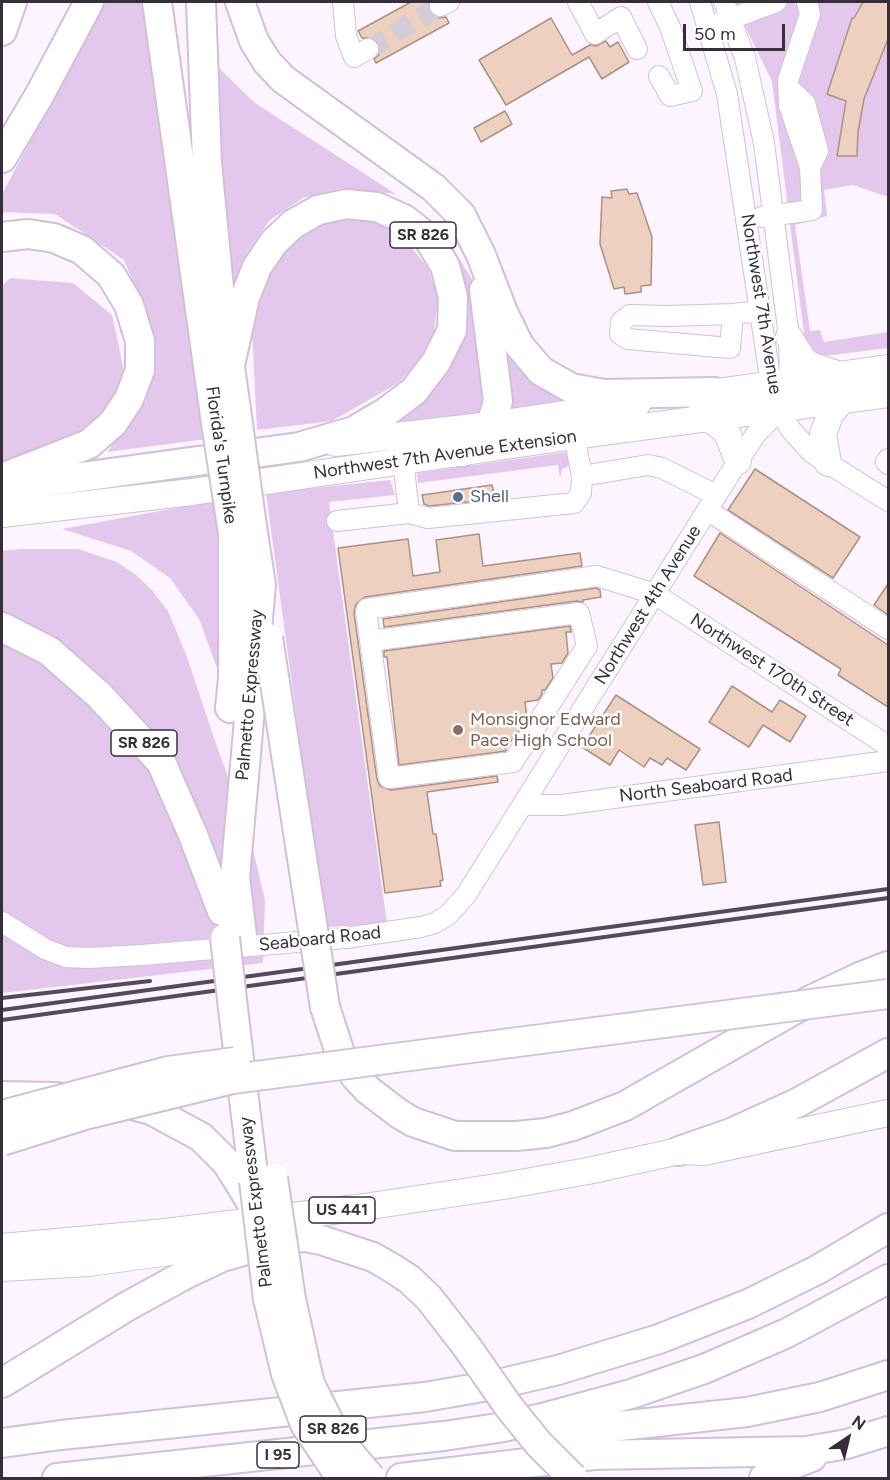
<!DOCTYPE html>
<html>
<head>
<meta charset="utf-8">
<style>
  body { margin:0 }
  #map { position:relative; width:890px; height:1480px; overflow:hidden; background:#fcf4ff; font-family:Figtree,sans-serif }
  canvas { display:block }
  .frame { position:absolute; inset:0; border:3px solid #362f39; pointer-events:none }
  .north { position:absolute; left:818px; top:1408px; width:60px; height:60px; -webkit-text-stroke:4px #fff; paint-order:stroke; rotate:35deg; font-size:16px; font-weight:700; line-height:24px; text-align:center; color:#362f39 }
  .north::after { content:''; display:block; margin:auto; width:21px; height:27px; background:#362f39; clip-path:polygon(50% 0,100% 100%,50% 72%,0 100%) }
  .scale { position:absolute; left:683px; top:24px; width:102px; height:27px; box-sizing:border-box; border:3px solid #362f39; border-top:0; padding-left:8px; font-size:18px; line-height:21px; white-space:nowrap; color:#362f39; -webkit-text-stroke:4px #fff; paint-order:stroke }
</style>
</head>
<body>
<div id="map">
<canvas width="890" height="1480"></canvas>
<div class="frame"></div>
<div class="north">N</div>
<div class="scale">50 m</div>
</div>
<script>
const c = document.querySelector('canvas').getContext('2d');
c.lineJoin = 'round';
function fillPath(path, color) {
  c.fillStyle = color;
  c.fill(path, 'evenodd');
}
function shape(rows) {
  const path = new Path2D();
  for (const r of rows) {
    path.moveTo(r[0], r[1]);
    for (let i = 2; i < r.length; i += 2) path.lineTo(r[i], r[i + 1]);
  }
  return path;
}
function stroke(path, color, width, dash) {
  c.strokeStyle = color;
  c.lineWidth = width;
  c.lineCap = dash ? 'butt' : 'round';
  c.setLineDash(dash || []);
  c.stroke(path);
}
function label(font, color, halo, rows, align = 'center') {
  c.font = font + ' Figtree,sans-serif';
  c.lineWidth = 5;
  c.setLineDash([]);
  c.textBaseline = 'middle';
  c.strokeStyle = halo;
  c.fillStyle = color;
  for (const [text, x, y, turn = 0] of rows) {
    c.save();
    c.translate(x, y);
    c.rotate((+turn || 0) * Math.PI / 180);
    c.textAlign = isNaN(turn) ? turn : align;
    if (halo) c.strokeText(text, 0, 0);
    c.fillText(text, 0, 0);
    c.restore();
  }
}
const green = shape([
  [105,2,141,2,207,439,107,452,146,401,152,328,124,260,55,214,2,212,2,194],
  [733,2,863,2,853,18,851,18,827,94,846,101,838,156,857,156,858,132,864,99,888,39,888,197,853,185,824,190,827,216,795,225,810,331,820,330,824,342,888,332,888,348,817,357,813,356,800,335,804,334,772,81],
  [193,29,222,71,255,103,396,194,342,188,303,198,270,220,246,254,232,289],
  [352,217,376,221,402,236,428,268,438,298,434,332,421,359,398,383,332,421,257,430,252,330,271,266,305,230],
  [443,232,476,286,489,410,375,433,458,344,467,307,462,275],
  [10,278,73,283,112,315,126,380,90,439,2,462,2,286],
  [496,316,571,403,510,409],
  [567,452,570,465,562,469,560,478,558,465,418,483,417,473],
  [390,480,395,495,329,502,387,924,325,927,266,493],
  [214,501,250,758,199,619,170,578,131,551,62,529],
  [21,549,78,549,117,562,136,575,151,589,168,611,187,657,213,735,251,841,265,900,263,963,2,993,2,551]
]);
const building = shape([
  [411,2,429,2,429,10,433,15,439,18,446,17,449,23,376,63,374,59,379,55,379,44,374,38,362,38,358,31,411,2],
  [863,2,888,2,888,39,864,99,858,132,857,156,837,156,846,101,827,94,852,18,854,18,863,2],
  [551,18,572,55,590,45,596,46,606,41,610,47,618,42,629,62,602,79,589,57,506,105,479,60,551,18],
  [505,111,512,124,481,142,474,128,505,111],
  [627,189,629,194,637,193,652,237,651,285,641,286,641,292,625,294,624,287,614,289,600,244,602,197,612,198,611,191,627,189],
  [755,469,860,537,833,578,728,510,755,469],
  [492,485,495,499,429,506,424,504,422,495,492,485],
  [720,533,888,645,888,707,838,675,841,669,694,576,720,533],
  [479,534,483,566,580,553,582,566,365,597,356,604,354,613,377,780,380,786,391,790,497,776,498,782,427,792,433,834,436,834,443,880,440,881,441,886,385,893,338,548,408,539,413,576,440,572,436,540,479,534],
  [888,584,888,615,874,605,888,584],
  [596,588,600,590,601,597,583,600,583,602,577,601,384,627,383,619,596,588],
  [570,626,571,632,566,632,568,653,562,663,551,664,553,678,545,690,542,690,542,694,538,700,525,702,527,718,518,732,516,732,508,747,506,747,506,751,399,765,387,657,384,657,384,651,570,626],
  [732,686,772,712,780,700,806,716,790,742,763,725,749,747,709,722,732,686],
  [616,695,700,749,686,770,667,758,662,765,650,758,644,767,619,750,610,765,582,747,616,695],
  [719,822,726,882,703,885,695,825,719,822]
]);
const minorTunnel = shape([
  [368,49,440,6]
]);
const minor = shape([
  [343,2,346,36,354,57,368,49],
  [578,2,595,34,621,17,637,49],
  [658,2,670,27,692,91,670,96,659,76],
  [700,2,727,94,771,384,779,410,791,430,812,453,888,501],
  [440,6,449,2],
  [719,23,776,2],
  [788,91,792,91,805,103,818,151,810,167],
  [762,217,812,210,810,167,789,105,788,80,810,14,807,2],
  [733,314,667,316,630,315,621,322,620,334,628,339,730,348,733,314,761,311],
  [888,459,886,462,888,464],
  [403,460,409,513],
  [582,476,648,465,662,468,716,495],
  [707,510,888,629],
  [337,521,409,513,428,518,574,503,581,493,582,476,574,436],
  [370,641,579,613,587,646,513,762,389,778,366,611,367,609,597,576,655,594,888,746],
  [523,805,562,805,888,761],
  [2,922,45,949,66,957,88,958,142,955,346,938,421,927,435,923,448,915,466,895,738,461,756,434,779,410,790,382,789,337,764,143,745,58,724,2]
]);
const major = shape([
  [789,337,804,361,813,366,837,374],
  [695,395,888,368],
  [709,418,721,427,728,435,738,461],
  [335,443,491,425,638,403],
  [828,463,823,434,830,415,841,401],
  [2,514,192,492,574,436,888,394],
  [2,1247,166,1232,364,1207,503,1186,588,1171,679,1151,704,1152,888,1113],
  [2,1268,89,1263,249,1241]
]);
const highway = shape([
  [157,2,215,416],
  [201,2,207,163,220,298,236,409],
  [240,2,254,41,267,62,283,79,434,188,461,215,481,255,503,312,519,345,541,371,571,388,604,394,714,392],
  [2,31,12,2],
  [2,158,40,94,89,2],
  [2,237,28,234,54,238,82,250,111,275,129,305,140,341,140,370,129,399,113,423,89,444,10,475],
  [462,452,491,425,498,401,484,290],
  [2,488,299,447,354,431,386,412,414,391,436,362,452,330,453,297,445,266,428,238,404,219,377,207,346,204,318,210,293,224,274,242,257,267,245,297,229,370],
  [2,627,49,651,99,695,161,762,193,835,222,911],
  [230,708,233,679,233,533],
  [242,936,235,877,261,585,252,527],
  [325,1007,340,1053,355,1076,368,1090,398,1113,413,1122,455,1136,516,1136,546,1133,573,1126,625,1106,811,1000,862,976,888,966],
  [234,1017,254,1181],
  [2,1096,56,1097],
  [120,1102,151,1110,201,1137,227,1163,256,1210],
  [679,1151,731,1133,797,1103,888,1053],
  [268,1299,286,1374],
  [291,1299,307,1372],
  [2,1383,126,1307,186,1274,222,1257,288,1238,305,1237,321,1240,373,1257,392,1268,409,1279,429,1298,467,1347],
  [537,1431,574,1431,747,1412,820,1397,888,1375],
  [2,1443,61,1435,425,1397,494,1385,558,1370,659,1339,748,1304,817,1270,888,1228],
  [57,1478,444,1436,504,1427,546,1417,631,1394,704,1369,787,1333,888,1279],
  [401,1478,594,1455,807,1451,847,1444,888,1431],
  [764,1478,788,1466,812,1457]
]);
const rail = shape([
  [2,998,150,981],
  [2,1010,888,889],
  [2,1020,888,898]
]);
const highwayBridge = shape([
  [236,409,252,527],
  [215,416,233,533],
  [268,638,325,1007],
  [225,938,234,1017],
  [2,1115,168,1071,235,1062],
  [2,1141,85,1115,233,1079,888,994],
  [273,1178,291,1299],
  [254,1181,268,1299],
  [467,1347,509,1407,538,1443,573,1478],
  [307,1372,310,1384,337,1438,371,1478],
  [286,1374,305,1424,341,1478]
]);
const markers = [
  [458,497,6,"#5c6f8a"],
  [458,730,6,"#8d6e63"]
];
const shields = [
  [423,235,66],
  [144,743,66],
  [342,1210,66],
  [333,1429,66],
  [278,1455,42]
];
const shieldNames = [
  ["SR 826",423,235],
  ["SR 826",144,743],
  ["US 441",342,1210],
  ["SR 826",333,1429],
  ["I 95",278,1455]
];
const streetNames = [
  ["Northwest 7th Avenue",761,304,81],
  ["Florida's Turnpike",221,455,82],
  ["Northwest 7th Avenue Extension",445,455,-8],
  ["Northwest 4th Avenue",648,605,-58],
  ["Northwest 170th Street",772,670,33],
  ["Palmetto Expressway",250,695,-85],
  ["North Seaboard Road",706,786,-7],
  ["Seaboard Road",320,939,-6],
  ["Palmetto Expressway",256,1202,-97]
];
const serviceNames = [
  ["Shell",470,497]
];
const educationNames = [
  ["Monsignor Edward",470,720],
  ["Pace High School",470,741]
];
fillPath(green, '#e3c7ed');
fillPath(building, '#eed0c1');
stroke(building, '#ac9182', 1.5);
stroke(minorTunnel, '#d4cdd7', 20, [20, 10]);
stroke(minor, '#d2c0d9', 22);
stroke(major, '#d2c0d9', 28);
stroke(highway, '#d2c0d9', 32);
stroke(minor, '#fff', 20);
stroke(major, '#fff', 26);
stroke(highway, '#fff', 28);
stroke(rail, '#534c56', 4);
stroke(highwayBridge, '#d2c0d9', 32, []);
stroke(highwayBridge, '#fff', 28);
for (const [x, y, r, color] of markers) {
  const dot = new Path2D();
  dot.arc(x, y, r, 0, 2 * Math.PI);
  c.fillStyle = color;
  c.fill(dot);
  stroke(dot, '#fff', 2);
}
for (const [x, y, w] of shields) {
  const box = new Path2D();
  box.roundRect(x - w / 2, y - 13, w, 26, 4.5);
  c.fillStyle = '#fff';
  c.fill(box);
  stroke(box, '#362f39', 1.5);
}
label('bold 16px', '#362f39', null, shieldNames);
label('18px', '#362f39', '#fff', streetNames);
label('18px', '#4e5e75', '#fff', serviceNames, 'left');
label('18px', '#785e54', '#fff', educationNames, 'left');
</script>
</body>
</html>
